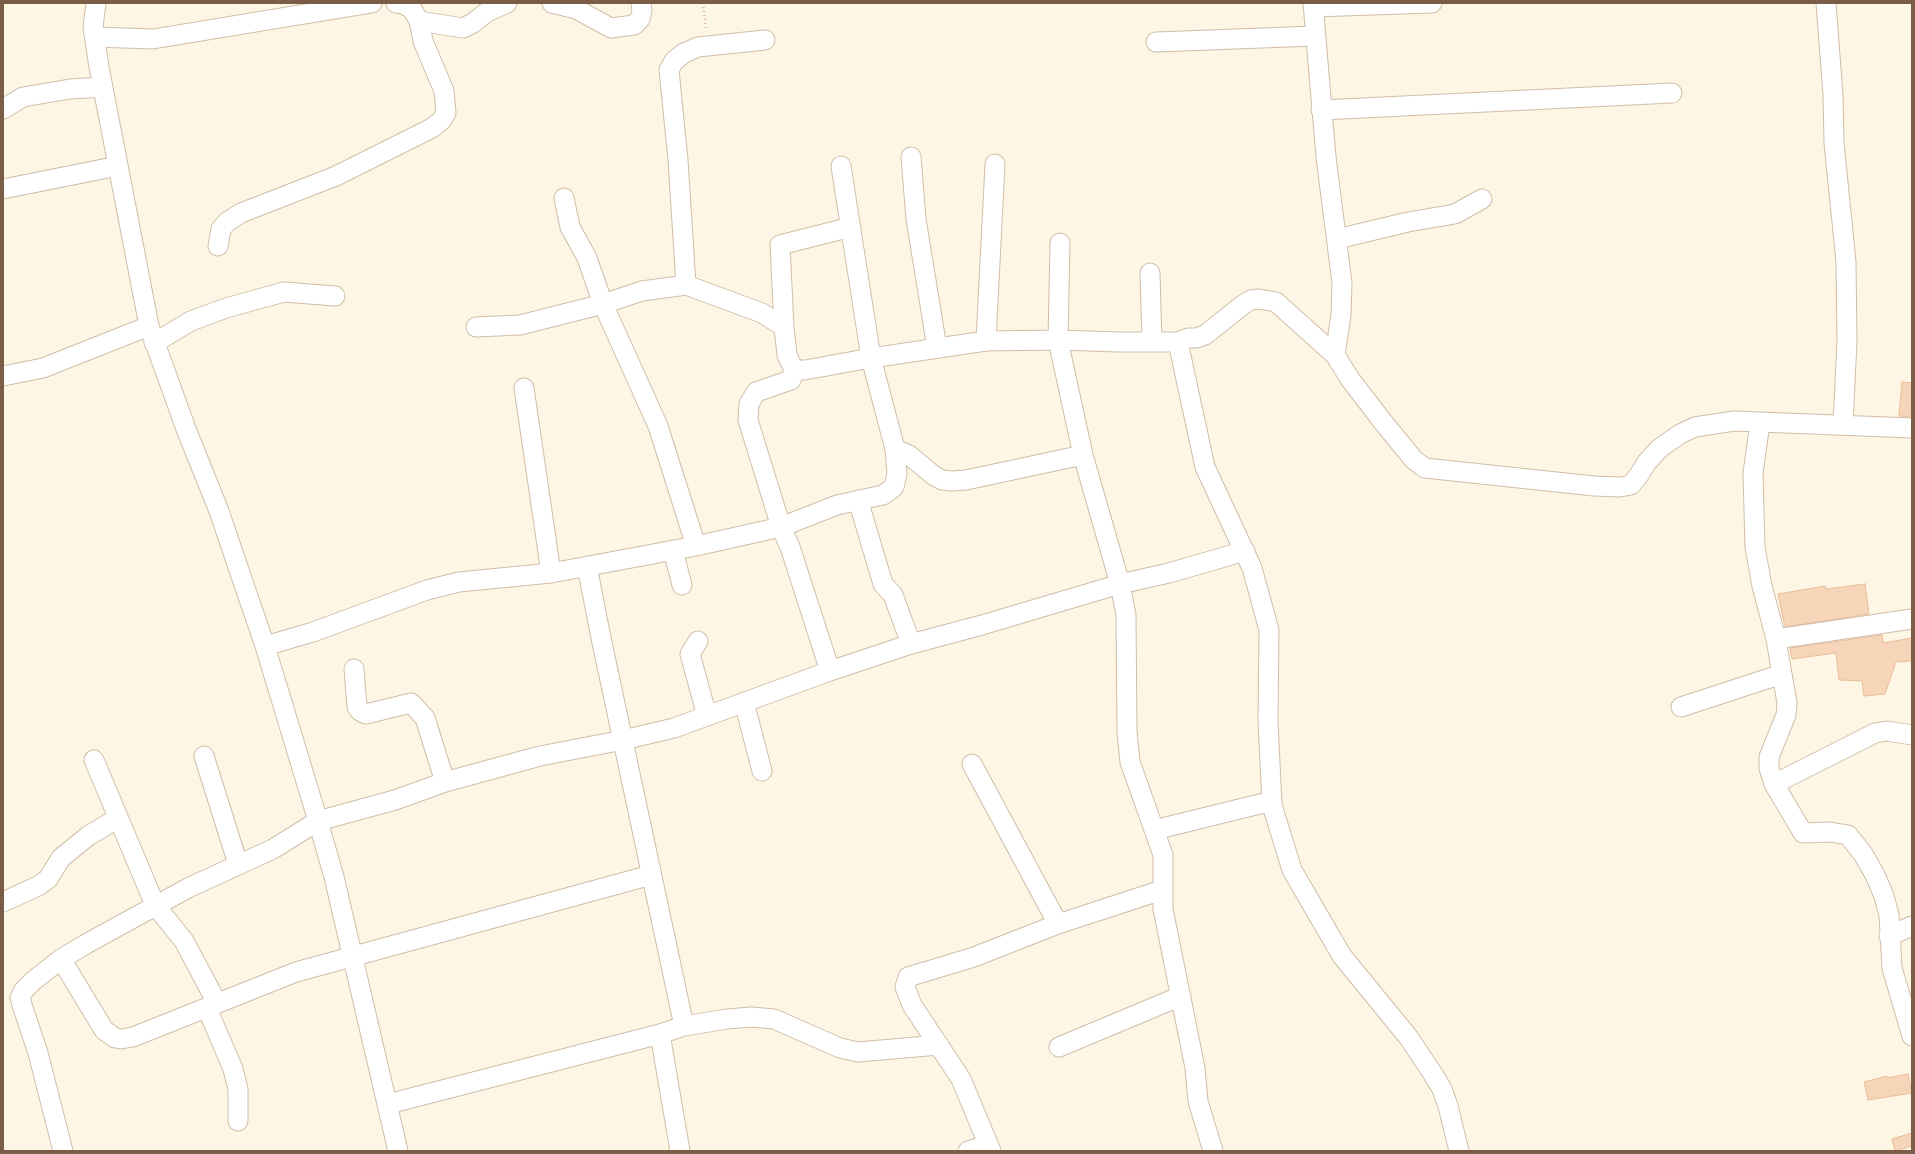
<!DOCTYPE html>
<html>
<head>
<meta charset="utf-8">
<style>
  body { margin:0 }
  #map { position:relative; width:1915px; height:1154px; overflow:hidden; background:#fef6e4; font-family:Raleway,sans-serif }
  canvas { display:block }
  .frame { position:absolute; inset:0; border:4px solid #7a5c47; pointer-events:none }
</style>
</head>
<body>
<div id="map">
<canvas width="1915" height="1154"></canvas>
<div class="frame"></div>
</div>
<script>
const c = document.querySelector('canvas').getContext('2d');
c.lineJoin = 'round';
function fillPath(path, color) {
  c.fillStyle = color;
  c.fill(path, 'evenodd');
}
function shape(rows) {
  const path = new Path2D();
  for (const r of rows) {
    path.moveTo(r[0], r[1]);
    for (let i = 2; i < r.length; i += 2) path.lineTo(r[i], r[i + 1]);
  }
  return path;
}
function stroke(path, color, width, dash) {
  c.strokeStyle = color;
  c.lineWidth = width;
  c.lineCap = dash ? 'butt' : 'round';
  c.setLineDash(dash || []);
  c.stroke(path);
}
const building = shape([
  [1902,382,1912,383,1912,417,1899,416,1902,382],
  [1865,584,1869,614,1785,627,1778,594,1825,586,1826,589,1865,584],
  [1882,635,1883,643,1912,638,1912,661,1896,662,1885,694,1864,696,1862,681,1839,680,1836,653,1792,659,1790,648,1882,635],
  [1908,1074,1912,1093,1868,1100,1864,1082,1887,1076,1887,1078,1908,1074],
  [1912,1133,1912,1146,1895,1151,1892,1139,1912,1133]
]);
const path = shape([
  [703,3,706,30]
]);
const minor = shape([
  [96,3,93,27,99,67,149,326,186,429,219,511,238,567,265,646,318,821,334,877,398,1151],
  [552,3,576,9,611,28,634,25,640,19,642,11,641,3],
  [1313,3,1326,157,1342,283,1341,315,1335,355],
  [1826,3,1833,95,1834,143,1846,262,1847,341,1843,425],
  [1314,7,1432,3],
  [419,21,463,28,473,23,487,12,507,3],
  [95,37,153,39,372,3],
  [1156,42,1315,36],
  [3,109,23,97,70,89,103,87],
  [1321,110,1672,93],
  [911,157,916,219,937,348],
  [3,189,118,166],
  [564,198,570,227,587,258,603,304,658,426,696,546],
  [1337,239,1408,222,1455,214,1482,199],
  [1060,243,1058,340,1083,455,1120,584,1126,615,1127,732,1130,762,1163,855,1163,909,1195,1068,1198,1101,1213,1151],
  [218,246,221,229,227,222,241,213,336,176,432,128,441,121,446,113,444,91,423,41,419,21,412,9,403,4,396,3],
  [1150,273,1152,342],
  [686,285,678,160,669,70,674,61,684,53,698,47,765,40],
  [476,327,520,325,603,304,642,291,686,285,762,313,784,327,787,355,794,370,805,370,871,358,986,341,1058,340,1119,342,1178,342,1188,338,1196,338,1205,335,1244,304,1251,300,1259,299,1276,302,1335,355,1350,379,1383,422,1414,460,1425,468,1594,486,1620,487,1631,485,1639,475,1647,462,1660,448,1680,434,1695,427,1734,421,1912,428],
  [784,327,780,245,851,227],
  [986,341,995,164],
  [1178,342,1205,467,1252,568,1269,630,1268,721,1272,805,1292,870,1342,956,1409,1038,1433,1074,1442,1089,1448,1106,1459,1151],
  [154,343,191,321,226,308,284,292,335,296],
  [794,370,791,380,756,392,749,404,748,420,781,527,790,547,830,671],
  [3,376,43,368,149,326],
  [524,388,551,573],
  [1760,423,1753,473,1755,547,1762,586,1776,639,1787,703,1786,715,1769,757,1769,768,1774,784,1803,833,1830,832,1848,835,1863,854,1875,875,1884,896,1889,915,1892,968,1912,1036],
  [895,449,909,455,933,475,942,480,952,481,966,480,1083,455],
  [858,500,883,584,893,595,911,644],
  [673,550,682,585],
  [587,566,601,638,684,1026],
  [1776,639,1912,619],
  [698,641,690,654,707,716],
  [265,646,313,632,427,590,459,582,551,573,696,546,781,527,837,505,883,495,894,487,897,474,895,449,871,358,841,166],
  [354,669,357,707,360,711,366,714,411,703,425,718,445,782],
  [744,702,762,771],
  [1681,707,1782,674],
  [204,756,238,864],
  [94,760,155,905,184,941,217,1003],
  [972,764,1058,924],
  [1774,784,1875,733,1887,731,1912,735],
  [1154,830,1272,801],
  [3,902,38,886,48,879,61,858,88,836,118,818],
  [1889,936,1912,926],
  [61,959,104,1030,115,1038,121,1039,133,1037,296,972,651,875],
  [207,1008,233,1069,238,1089,238,1121],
  [660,1034,680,1151],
  [1059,1047,1181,996],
  [388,1104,660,1034,684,1026,727,1019,751,1017,774,1019,840,1048,858,1052,939,1045],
  [63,1151,38,1053,23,1008,20,998,24,990,33,981,61,959,86,944,188,888,273,849,318,821,395,800,445,782,540,756,623,740,674,728,830,671,911,644,982,625,1120,584,1169,573,1245,551],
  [968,1151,988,1145],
  [991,1151,961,1079,912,1005,905,987,908,977,974,957,1058,924,1162,890]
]);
fillPath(building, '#f7d5b9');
stroke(building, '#ebbc98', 1);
stroke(minor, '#d1bda9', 21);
stroke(path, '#dcb89c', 2.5, [1, 3]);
stroke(minor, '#fff', 19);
</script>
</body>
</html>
